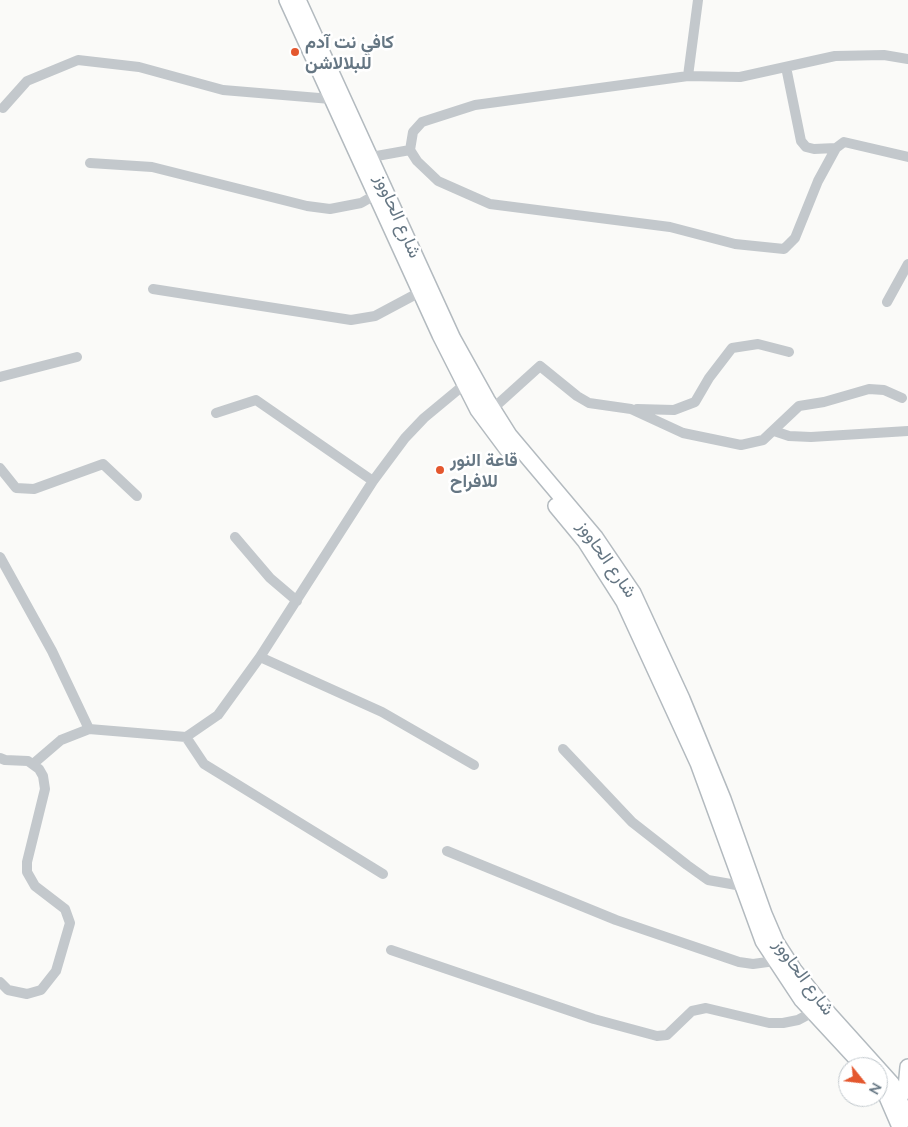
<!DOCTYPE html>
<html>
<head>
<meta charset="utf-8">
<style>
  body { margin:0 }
  #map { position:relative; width:908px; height:1127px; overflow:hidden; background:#fafaf8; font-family:Lato,sans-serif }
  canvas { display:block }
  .north { position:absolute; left:838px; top:1057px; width:50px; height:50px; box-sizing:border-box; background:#fff; border:1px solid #c1c8cd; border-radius:50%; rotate:119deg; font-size:14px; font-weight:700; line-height:20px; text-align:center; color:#657683 }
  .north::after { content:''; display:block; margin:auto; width:18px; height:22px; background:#e4572e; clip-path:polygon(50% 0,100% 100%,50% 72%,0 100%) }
</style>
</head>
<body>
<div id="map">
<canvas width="908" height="1127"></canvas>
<div class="north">N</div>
</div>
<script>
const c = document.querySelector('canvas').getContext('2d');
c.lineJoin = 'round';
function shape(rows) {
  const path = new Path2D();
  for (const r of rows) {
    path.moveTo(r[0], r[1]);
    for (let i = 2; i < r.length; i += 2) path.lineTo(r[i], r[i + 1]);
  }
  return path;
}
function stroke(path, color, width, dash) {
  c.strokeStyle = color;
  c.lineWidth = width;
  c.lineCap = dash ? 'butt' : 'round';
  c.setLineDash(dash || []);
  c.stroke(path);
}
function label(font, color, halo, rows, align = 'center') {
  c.font = font + ' Lato,Vazirmatn,sans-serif';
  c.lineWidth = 5;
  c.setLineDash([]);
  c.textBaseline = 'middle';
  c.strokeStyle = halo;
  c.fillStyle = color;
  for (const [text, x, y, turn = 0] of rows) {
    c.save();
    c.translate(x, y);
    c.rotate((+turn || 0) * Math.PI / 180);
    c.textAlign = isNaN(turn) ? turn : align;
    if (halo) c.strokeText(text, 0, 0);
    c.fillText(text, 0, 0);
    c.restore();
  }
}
const minor = shape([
  [786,67,801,141,806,147,814,149,836,148],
  [688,76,698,0],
  [3,108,27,81,78,60,139,67,223,90,331,99],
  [410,150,413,132,422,122,475,105,688,76,740,77,835,56,884,55,908,59],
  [371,157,410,150,417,161,438,181,490,204,670,227,735,244,784,249,795,238,818,181,836,148,844,142,908,157],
  [90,163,152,167,307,206,330,209,361,203,375,195],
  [153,289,351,320,375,316,420,292],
  [887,302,908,264],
  [0,377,77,357],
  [637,409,674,410,695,402,709,378,732,348,758,344,789,352],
  [216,413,256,400,373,481],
  [488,413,540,366,577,396,589,403,631,409,683,433,741,445,763,440,799,406,824,402,869,389,884,390,902,398],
  [774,431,789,436,811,437,908,431],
  [0,468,16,488,34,489,103,464,137,496],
  [235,537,270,578,297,601],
  [0,557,52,651,89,729],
  [260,657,382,712,474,765],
  [186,737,204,764,383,874],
  [563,749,632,822,687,865,708,880,742,886],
  [0,758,5,760,28,761,39,769,43,776,45,789,27,862,27,872,35,886,65,909,70,923,56,971,41,990,27,994,8,990,0,982],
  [33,764,61,740,89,729,186,737,218,715,260,657,373,481,405,438,424,418,465,384],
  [447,851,616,920,739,962,753,964,775,961],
  [391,950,594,1019,657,1036,667,1035,692,1011,706,1008,769,1023,783,1023,798,1020,813,1012]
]);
const secondary = shape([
  [287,0,440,335,478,410,510,453],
  [298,0,453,339,487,400,509,435,595,537,633,593,682,699,723,799,764,914,776,942,794,970,829,1014,892,1084,908,1119],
  [556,506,585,541,624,602,698,763,763,941,802,1000,864,1067],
  [878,1084,887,1097,900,1127],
  [893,1103,899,1098,906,1088,908,1067]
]);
const markers = [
  [295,52,5,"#e4572e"],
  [440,470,5,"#e4572e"]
];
const poiNames = [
  ["كافي نت آدم",305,42],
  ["للبلالاشن",305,63],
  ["قاعة النور",450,460],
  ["للافراح",450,481]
];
const streetNames = [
  ["شارع الحاووز",398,216,66],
  ["شارع الحاووز",607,559,55],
  ["شارع الحاووز",804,977,54]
];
stroke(secondary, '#b3babf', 18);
stroke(minor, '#c3c8cc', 10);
stroke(secondary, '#fff', 15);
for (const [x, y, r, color] of markers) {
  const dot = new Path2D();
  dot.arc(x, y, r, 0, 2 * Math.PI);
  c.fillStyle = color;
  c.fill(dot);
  stroke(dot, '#fff', 2);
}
label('bold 18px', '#657683', '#fff', poiNames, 'left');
label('18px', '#657683', '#fff', streetNames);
</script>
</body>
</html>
